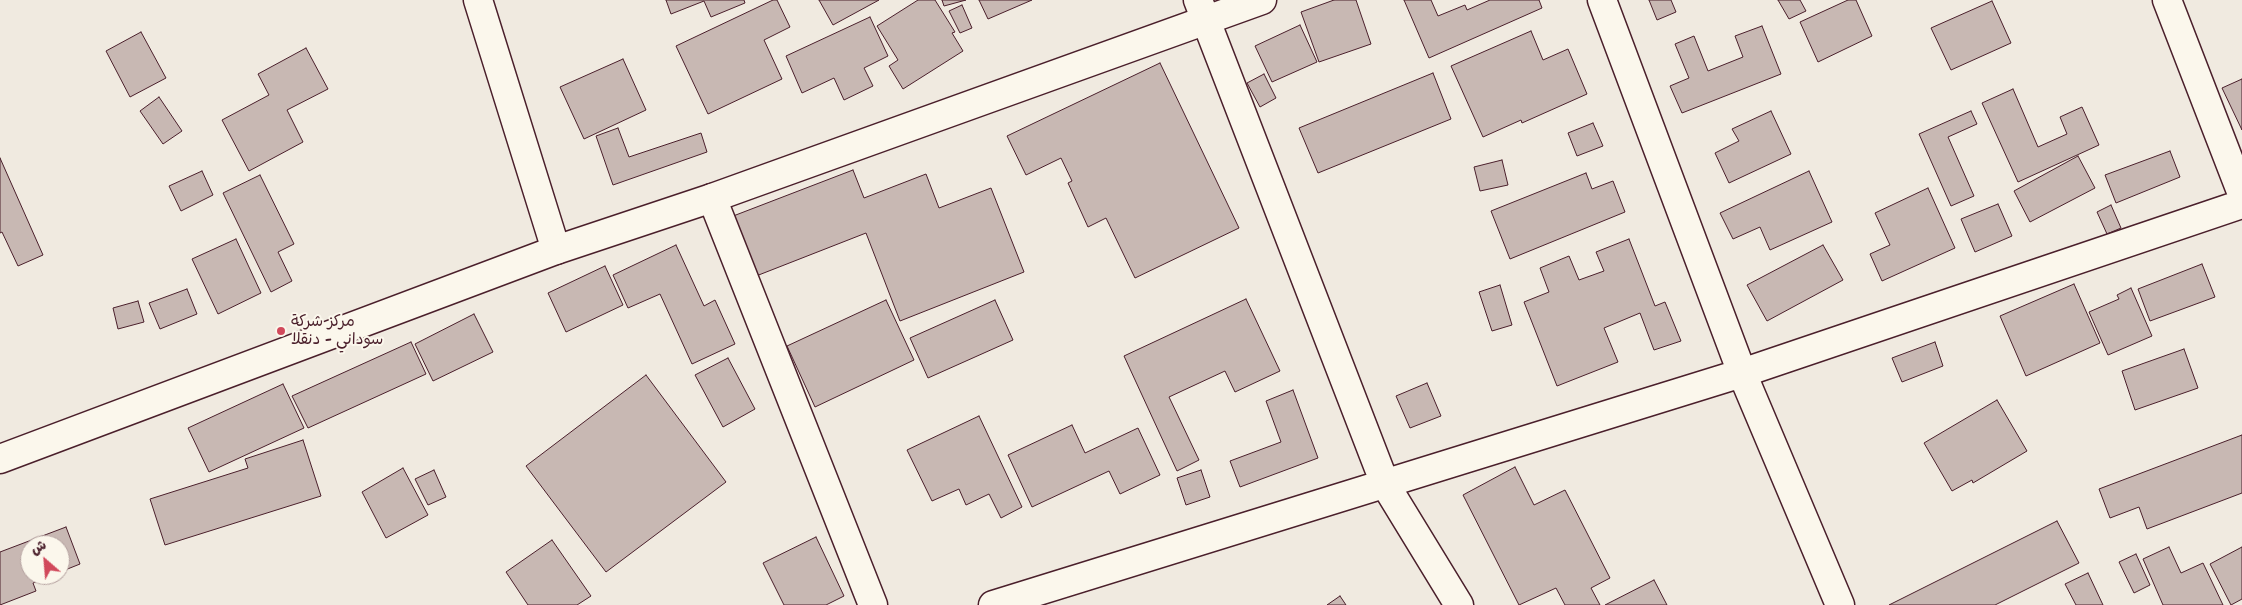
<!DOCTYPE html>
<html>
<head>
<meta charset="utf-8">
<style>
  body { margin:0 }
  #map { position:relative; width:2242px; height:605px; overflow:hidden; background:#f0eae0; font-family:Sriracha,"Playpen Sans Arabic",sans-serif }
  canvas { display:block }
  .north { position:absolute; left:20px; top:535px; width:50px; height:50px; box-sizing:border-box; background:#fbf7ec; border:1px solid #b4a19f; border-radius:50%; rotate:333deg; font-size:14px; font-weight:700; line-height:20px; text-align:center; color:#4a1f2b }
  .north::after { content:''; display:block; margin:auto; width:18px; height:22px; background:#d1495b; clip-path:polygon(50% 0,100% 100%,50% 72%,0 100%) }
</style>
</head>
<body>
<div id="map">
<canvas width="2242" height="605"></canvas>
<div class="north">ش</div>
</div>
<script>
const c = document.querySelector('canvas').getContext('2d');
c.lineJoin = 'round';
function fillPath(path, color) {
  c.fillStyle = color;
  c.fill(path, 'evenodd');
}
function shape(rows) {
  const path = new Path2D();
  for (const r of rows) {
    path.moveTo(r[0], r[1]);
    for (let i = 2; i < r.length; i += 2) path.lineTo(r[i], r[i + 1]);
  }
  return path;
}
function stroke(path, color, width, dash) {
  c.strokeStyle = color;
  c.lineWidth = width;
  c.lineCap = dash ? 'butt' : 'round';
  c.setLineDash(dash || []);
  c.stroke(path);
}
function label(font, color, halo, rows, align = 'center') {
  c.font = font + ' Sriracha,"Playpen Sans Arabic",sans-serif';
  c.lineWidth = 4;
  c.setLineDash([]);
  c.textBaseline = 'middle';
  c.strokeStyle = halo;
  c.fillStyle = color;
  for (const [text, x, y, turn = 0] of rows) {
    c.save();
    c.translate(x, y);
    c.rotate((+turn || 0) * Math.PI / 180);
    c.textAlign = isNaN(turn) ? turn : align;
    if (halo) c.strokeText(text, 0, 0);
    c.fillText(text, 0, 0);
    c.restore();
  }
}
const building = shape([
  [666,0,744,0,745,3,711,17,704,1,671,14,666,0],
  [773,0,777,0,790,27,764,40,782,79,708,114,676,46,773,0],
  [819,0,879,0,833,25,819,0],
  [918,0,935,0,955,32,952,33,963,51,903,89,889,66,898,60,877,26,918,0],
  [942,0,966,0,944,6,942,0],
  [979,0,1032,0,988,19,979,0],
  [1334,0,1356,0,1371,44,1319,62,1301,12,1334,0],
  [1404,0,1431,0,1438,16,1465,5,1467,10,1490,0,1539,0,1542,8,1429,58,1404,0],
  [1649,0,1671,0,1676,12,1657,20,1649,0],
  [1778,0,1800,0,1806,11,1789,19,1778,0],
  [1848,0,1856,0,1872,36,1818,62,1800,22,1848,0],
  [1992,1,2011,43,1951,70,1931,28,1992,1],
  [962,5,972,28,960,33,949,11,962,5],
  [870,17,888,56,864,68,873,86,844,100,834,78,802,93,786,56,870,17],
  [1300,25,1317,62,1272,82,1255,46,1300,25],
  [1762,26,1781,74,1682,113,1670,86,1689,78,1675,44,1694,36,1708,71,1743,57,1735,36,1762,26],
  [1531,31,1543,60,1568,49,1587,94,1522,123,1521,120,1483,137,1451,66,1531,31],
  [141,32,166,78,130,97,106,51,141,32],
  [306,48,328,89,287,110,303,142,249,171,222,120,269,95,258,74,306,48],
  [623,59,646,110,584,139,560,87,623,59],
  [1160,63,1239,228,1135,278,1106,218,1088,227,1068,183,1072,181,1061,158,1026,175,1007,136,1160,63],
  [1433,73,1451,119,1318,173,1299,128,1433,73],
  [1264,74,1276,98,1260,107,1247,83,1264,74],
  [2242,79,2242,130,2222,88,2242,79],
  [2013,89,2038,147,2067,134,2060,117,2082,107,2099,145,2018,182,1982,103,2013,89],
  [159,97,182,131,163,144,140,111,159,97],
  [1771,111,1791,154,1729,183,1715,153,1739,141,1732,129,1771,111],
  [1971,111,1977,124,1948,137,1974,196,1951,206,1919,134,1971,111],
  [1593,123,1603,146,1577,156,1568,133,1593,123],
  [618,128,629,157,701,133,707,152,613,185,596,136,618,128],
  [2170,151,2180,177,2116,203,2105,175,2170,151],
  [2078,156,2095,188,2030,222,2014,191,2078,156],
  [0,158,43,255,18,266,2,232,0,233,0,158],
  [1502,160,1508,185,1480,191,1474,167,1502,160],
  [853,170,864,198,926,174,939,208,991,188,1024,272,900,321,866,233,751,278,728,218,853,170],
  [202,171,213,195,181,211,169,186,202,171],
  [1809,171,1832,222,1770,250,1760,227,1733,239,1720,213,1809,171],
  [1586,173,1592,189,1613,181,1625,212,1510,259,1491,211,1586,173],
  [260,175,294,244,278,252,292,281,271,292,223,193,260,175],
  [1928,188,1955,248,1882,281,1870,254,1890,245,1875,213,1928,188],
  [1998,204,2012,236,1975,252,1961,219,1998,204],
  [2111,205,2121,228,2107,234,2097,212,2111,205],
  [236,239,261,293,218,314,192,259,236,239],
  [1629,239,1655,306,1665,302,1681,341,1654,350,1640,313,1604,328,1618,362,1557,386,1524,302,1549,292,1540,268,1569,256,1579,280,1604,271,1596,252,1629,239],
  [676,245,704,306,715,300,735,344,692,364,660,294,628,308,613,275,676,245],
  [1823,245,1843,280,1767,321,1747,285,1823,245],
  [2202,264,2215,297,2150,321,2138,289,2202,264],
  [605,266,623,305,566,332,548,293,605,266],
  [2074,284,2100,343,2026,376,2000,316,2074,284],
  [1500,285,1512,325,1492,331,1479,292,1500,285],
  [2131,288,2152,336,2108,355,2089,312,2119,299,2117,295,2131,288],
  [187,289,197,314,160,329,149,303,187,289],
  [1246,299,1280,371,1235,392,1225,371,1169,397,1199,460,1177,471,1124,356,1246,299],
  [886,300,914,360,815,407,787,346,886,300],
  [995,300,1013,340,928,378,910,338,995,300],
  [138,301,144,322,118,329,113,308,138,301],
  [474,314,493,352,433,381,415,344,474,314],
  [411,342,426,374,308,428,292,396,411,342],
  [1935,342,1943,366,1902,382,1892,358,1935,342],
  [2184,349,2198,388,2135,410,2122,371,2184,349],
  [728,358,755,409,723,427,695,375,728,358],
  [646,375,726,482,606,572,526,466,646,375],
  [1427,383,1441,416,1410,428,1396,396,1427,383],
  [283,384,304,428,209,472,188,428,283,384],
  [1293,390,1318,458,1240,487,1230,461,1281,442,1266,401,1293,390],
  [1997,400,2027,451,1973,483,1972,480,1952,491,1924,443,1997,400],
  [979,416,1022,507,1001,518,989,494,966,505,959,489,932,501,907,450,979,416],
  [1072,425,1085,453,1138,428,1160,475,1120,494,1109,471,1032,507,1008,455,1072,425],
  [2242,435,2242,493,2147,529,2139,507,2110,518,2099,489,2242,435],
  [303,440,321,496,165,545,150,499,248,468,245,459,303,440],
  [1515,467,1534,505,1565,490,1610,578,1591,588,1600,605,1565,605,1556,588,1519,605,1463,495,1515,467],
  [403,468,428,515,386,538,362,492,403,468],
  [434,470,446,497,428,505,415,479,434,470],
  [1201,470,1210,497,1186,505,1177,478,1201,470],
  [2057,521,2079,563,1995,605,1889,605,2057,521],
  [66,527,80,564,60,572,60,545,30,545,30,575,53,575,33,583,36,591,0,605,0,552,66,527],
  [816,537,844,596,826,605,784,605,763,563,816,537],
  [552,540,591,596,577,605,528,605,506,572,552,540],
  [2169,547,2181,573,2203,563,2223,605,2163,605,2143,559,2169,547],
  [2242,547,2242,599,2231,605,2210,564,2242,547],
  [2136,554,2150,585,2134,593,2119,562,2136,554],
  [2088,573,2103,605,2076,605,2065,584,2088,573],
  [1654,580,1667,605,1605,605,1654,580],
  [1340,596,1346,605,1327,605,1340,596]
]);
const minor = shape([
  [478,0,556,250],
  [1198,0,1385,484,1459,605],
  [1602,0,1742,373,1840,605],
  [2167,0,2242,194],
  [712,198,873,605],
  [993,605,1742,373,2242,204]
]);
const tertiary = shape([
  [0,459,556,250,712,198,1262,0]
]);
const markers = [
  [281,331,5,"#d1495b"]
];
const poiNames = [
  ["مركز شركة",291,322],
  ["سوداني - دنقلا",291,340]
];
fillPath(building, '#c8b8b3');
stroke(building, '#4a1f2b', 1);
stroke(minor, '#4a1f2b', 31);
stroke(tertiary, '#4a1f2b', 31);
stroke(minor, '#fbf7ec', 28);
stroke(tertiary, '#fbf7ec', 28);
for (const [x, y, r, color] of markers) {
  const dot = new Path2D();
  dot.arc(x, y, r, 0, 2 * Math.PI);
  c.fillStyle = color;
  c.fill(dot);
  stroke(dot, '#fbf7ec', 2);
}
label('16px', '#4a1f2b', '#fbf7ec', poiNames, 'left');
</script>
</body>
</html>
